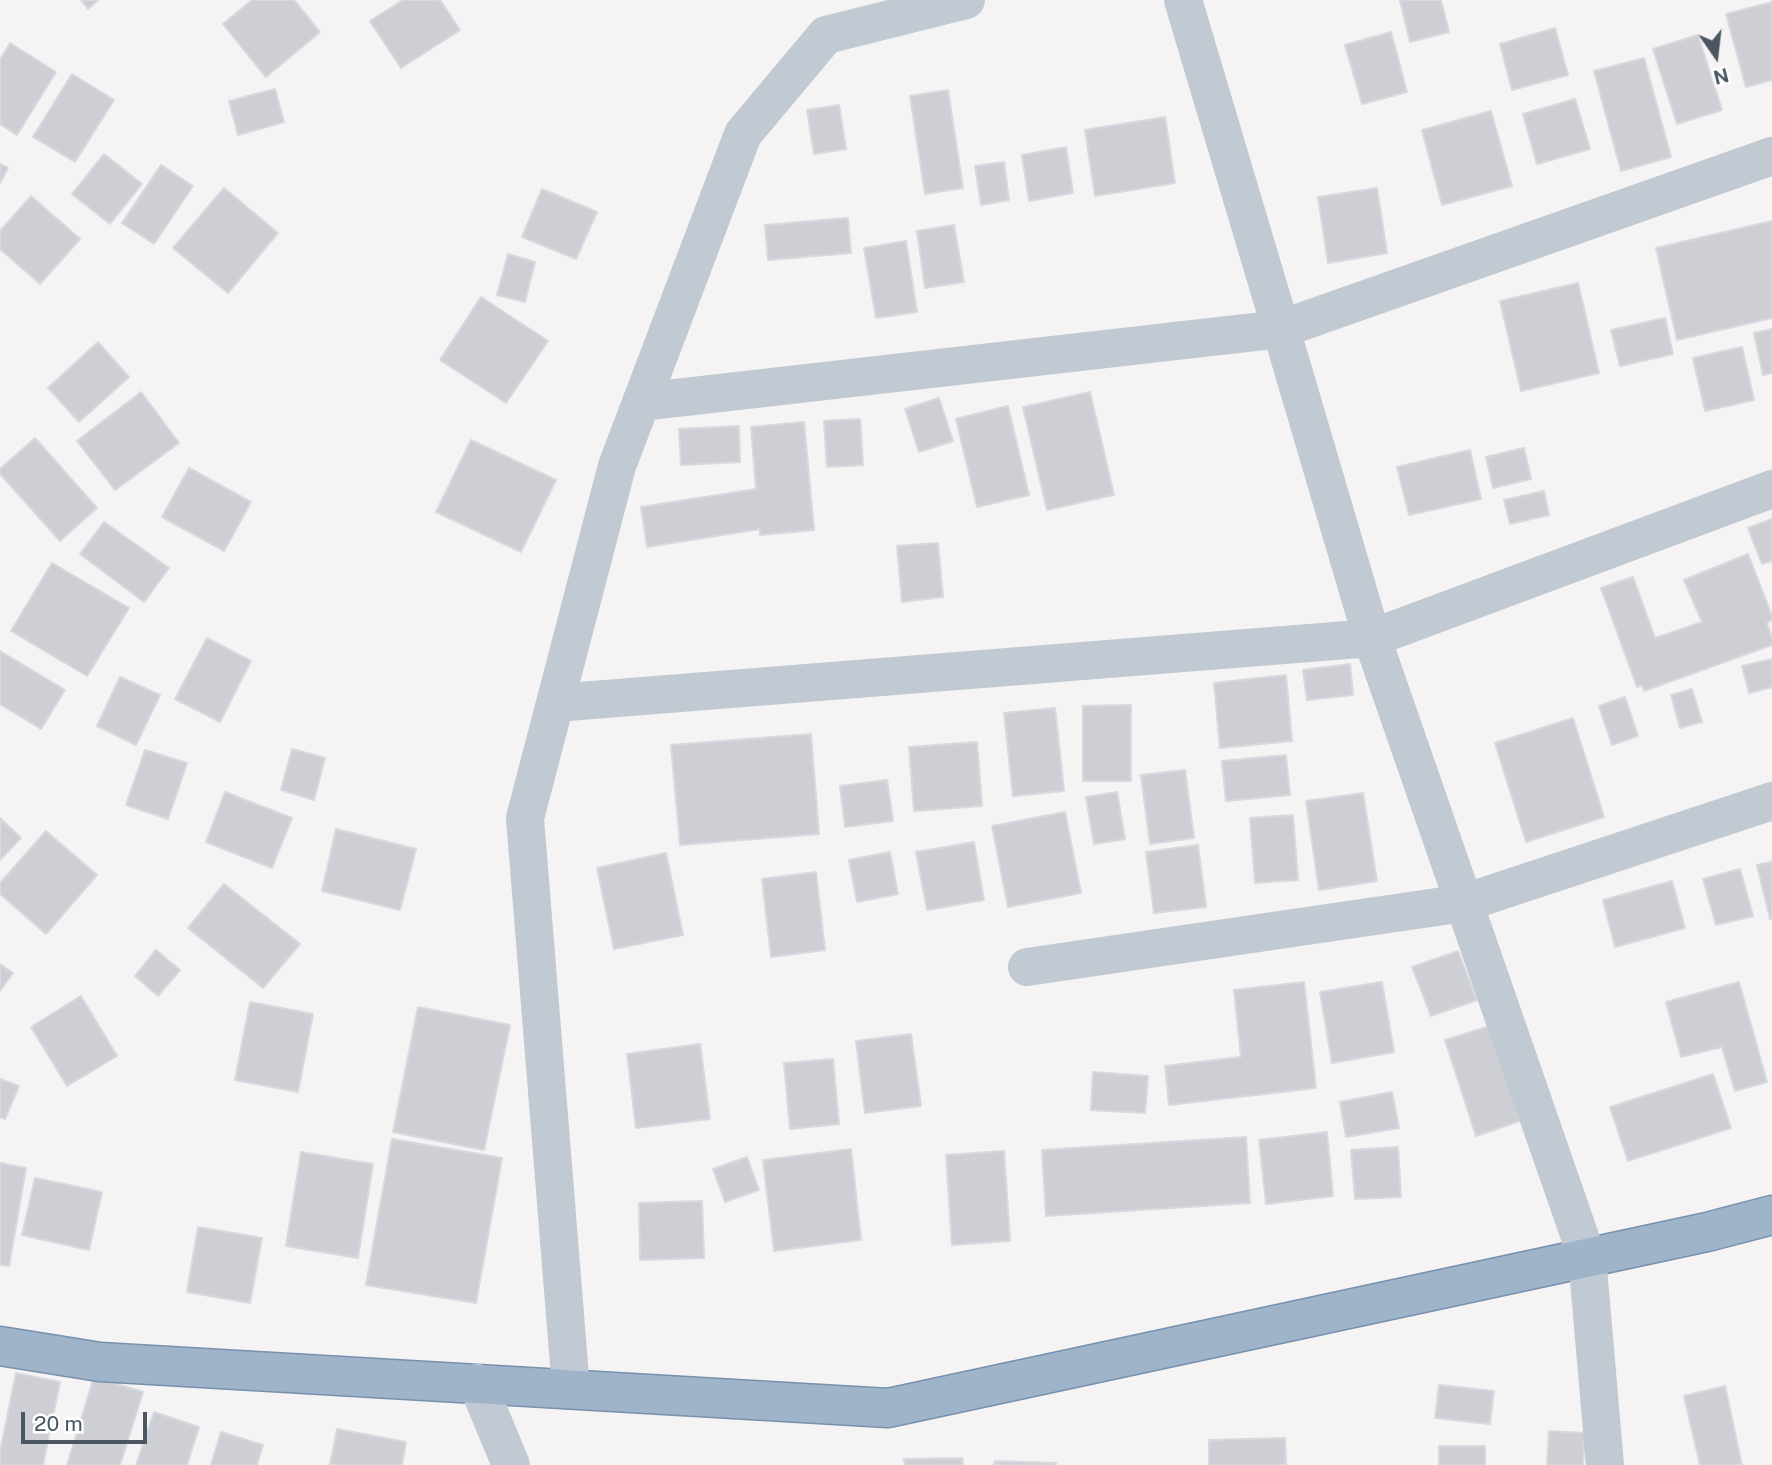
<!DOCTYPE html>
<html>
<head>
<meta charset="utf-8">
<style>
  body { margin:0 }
  #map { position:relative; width:1772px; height:1465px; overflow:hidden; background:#f5f3f3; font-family:"Public Sans",sans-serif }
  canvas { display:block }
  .north { position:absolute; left:1681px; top:21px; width:70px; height:70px; -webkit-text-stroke:5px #fff; paint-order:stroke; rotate:166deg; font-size:19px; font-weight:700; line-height:28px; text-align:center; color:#4a5661 }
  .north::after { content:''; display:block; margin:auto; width:24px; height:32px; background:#4a5661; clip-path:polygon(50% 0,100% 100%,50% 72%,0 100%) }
  .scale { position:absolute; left:21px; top:1412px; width:126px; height:32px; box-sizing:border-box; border:4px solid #4a5661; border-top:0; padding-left:9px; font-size:21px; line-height:24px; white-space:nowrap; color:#4a5661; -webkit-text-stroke:5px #fff; paint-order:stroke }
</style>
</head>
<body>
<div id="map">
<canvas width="1772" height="1465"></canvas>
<div class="north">N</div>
<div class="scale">20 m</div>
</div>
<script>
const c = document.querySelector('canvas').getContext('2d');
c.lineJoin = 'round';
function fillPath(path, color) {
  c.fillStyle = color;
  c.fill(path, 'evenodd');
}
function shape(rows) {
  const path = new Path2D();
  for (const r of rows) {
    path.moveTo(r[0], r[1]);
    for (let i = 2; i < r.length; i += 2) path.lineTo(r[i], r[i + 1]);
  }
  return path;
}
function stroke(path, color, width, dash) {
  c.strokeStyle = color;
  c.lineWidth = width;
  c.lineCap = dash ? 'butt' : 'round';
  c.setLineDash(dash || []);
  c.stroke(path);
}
const building = shape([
  [81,0,98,0,88,9,81,0],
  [252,0,294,0,320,32,266,77,223,24,252,0],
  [403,0,440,0,460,30,401,68,370,21,403,0],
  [1405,0,1441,0,1449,32,1410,42,1400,1,1405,0],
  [1772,2,1772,80,1746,87,1726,14,1772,2],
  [1555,28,1568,75,1512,90,1500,44,1555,28],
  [1391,32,1407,92,1362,104,1345,45,1391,32],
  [1698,35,1722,110,1677,124,1653,49,1698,35],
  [10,43,56,72,17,135,0,124,0,60,10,43],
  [1644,58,1671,157,1621,171,1594,71,1644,58],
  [72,74,114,100,75,162,33,137,72,74],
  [275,89,284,122,238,135,229,101,275,89],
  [948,90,963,188,925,194,910,96,948,90],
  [1575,99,1590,149,1537,164,1523,114,1575,99],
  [839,105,846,149,814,154,807,110,839,105],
  [1491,111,1512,186,1442,205,1422,130,1491,111],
  [1165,117,1175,183,1095,196,1085,130,1165,117],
  [1066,147,1073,193,1029,201,1022,155,1066,147],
  [104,154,142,184,110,224,72,194,104,154],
  [1004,162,1009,200,981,205,975,166,1004,162],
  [0,164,8,168,0,183,0,164],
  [161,165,193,186,154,244,122,223,161,165],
  [224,188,278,233,228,293,173,248,224,188],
  [1377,188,1387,253,1328,263,1318,197,1377,188],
  [542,189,597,212,576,259,522,237,542,189],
  [31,196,80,239,40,284,0,249,0,231,31,196],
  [848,218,851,253,768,260,765,225,848,218],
  [1772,221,1772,318,1677,340,1656,248,1772,221],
  [954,225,964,282,925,288,917,231,954,225],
  [906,241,917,312,876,318,864,248,906,241],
  [508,254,535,262,525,302,497,295,508,254],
  [1578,283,1599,373,1521,391,1500,301,1578,283],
  [481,297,548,341,506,403,440,360,481,297],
  [1665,318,1673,354,1620,366,1611,330,1665,318],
  [1772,329,1772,373,1763,375,1754,333,1772,329],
  [98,342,129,377,79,422,48,388,98,342],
  [1742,347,1754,400,1705,411,1693,358,1742,347],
  [141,392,179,443,115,490,77,441,141,392],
  [1090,392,1114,495,1047,510,1023,407,1090,392],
  [939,398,953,441,919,452,905,409,939,398],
  [1008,406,1029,495,977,507,956,419,1008,406],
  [860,419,863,465,827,467,824,421,860,419],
  [804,422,814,530,760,535,760,529,647,547,641,507,756,489,751,427,804,422],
  [739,426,740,462,681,465,679,429,739,426],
  [35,438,97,508,60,541,0,474,0,469,35,438],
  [471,440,556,480,521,552,436,512,471,440],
  [1524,448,1531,479,1493,488,1486,457,1524,448],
  [1470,450,1481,499,1409,515,1397,467,1470,450],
  [189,468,251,502,224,551,162,517,189,468],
  [1544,491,1549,515,1510,524,1504,500,1544,491],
  [1772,519,1772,561,1762,564,1748,528,1772,519],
  [104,522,169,568,144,602,80,554,104,522],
  [938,543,943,597,902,602,897,546,938,543],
  [1748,554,1772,616,1772,620,1767,623,1772,638,1772,645,1644,691,1642,685,1637,687,1601,588,1633,577,1655,638,1702,622,1684,580,1748,554],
  [52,563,129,608,87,676,11,631,52,563],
  [207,638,251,661,220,722,175,699,207,638],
  [0,651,65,690,41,729,0,704,0,651],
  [1772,659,1772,687,1749,693,1742,666,1772,659],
  [1350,664,1353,695,1307,700,1303,670,1350,664],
  [1286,675,1292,741,1220,748,1214,683,1286,675],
  [120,677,160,695,136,745,97,726,120,677],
  [1692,689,1702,722,1680,728,1671,695,1692,689],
  [1625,697,1638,736,1612,745,1599,706,1625,697],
  [1131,705,1131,781,1083,781,1083,706,1131,705],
  [1055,708,1064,791,1013,796,1004,713,1055,708],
  [1573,718,1604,817,1526,842,1495,743,1573,718],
  [811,734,819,834,680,845,671,745,811,734],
  [977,742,982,806,914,811,909,747,977,742],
  [292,749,325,758,314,800,281,790,292,749],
  [145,750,187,763,168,819,126,805,145,750],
  [1286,755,1290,795,1226,801,1222,761,1286,755],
  [1185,770,1194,838,1150,844,1141,775,1185,770],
  [887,780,893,821,845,827,840,786,887,780],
  [225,792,292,818,272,868,206,842,225,792],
  [1117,792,1125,839,1094,844,1086,797,1117,792],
  [1363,793,1377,881,1319,890,1306,801,1363,793],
  [1065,812,1081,893,1008,907,992,826,1065,812],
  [1293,815,1298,880,1255,883,1250,818,1293,815],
  [0,818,21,838,0,860,0,818],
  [336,829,416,849,400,910,322,891,336,829],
  [46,831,97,875,46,934,0,894,0,883,46,831],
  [974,842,984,900,927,910,916,852,974,842],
  [1198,845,1206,907,1154,913,1146,852,1198,845],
  [890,852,898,894,857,902,849,860,890,852],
  [666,853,683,935,614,949,597,868,666,853],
  [1772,862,1772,918,1770,919,1757,865,1772,862],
  [1740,869,1753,916,1716,925,1703,879,1740,869],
  [816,872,825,950,771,957,762,879,816,872],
  [1672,881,1685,928,1615,947,1603,900,1672,881],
  [224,884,300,944,263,988,188,928,224,884],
  [156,950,180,970,158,996,135,976,156,950],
  [1458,951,1477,1000,1431,1016,1412,967,1458,951],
  [0,964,13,973,0,991,0,964],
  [1304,982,1316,1088,1169,1105,1165,1066,1241,1057,1234,990,1304,982],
  [1382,982,1394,1052,1332,1063,1320,992,1382,982],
  [1739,982,1767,1082,1735,1091,1722,1047,1681,1057,1666,1002,1739,982],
  [81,996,117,1056,67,1086,31,1027,81,996],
  [250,1002,313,1014,298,1092,235,1080,250,1002],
  [418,1007,510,1025,484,1150,393,1132,418,1007],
  [1490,1026,1520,1121,1476,1136,1445,1040,1490,1026],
  [911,1034,921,1106,865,1113,856,1041,911,1034],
  [700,1044,710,1119,636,1128,627,1054,700,1044],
  [833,1059,839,1124,790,1129,784,1063,833,1059],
  [1093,1072,1148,1076,1145,1113,1091,1110,1093,1072],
  [1713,1074,1731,1128,1628,1161,1610,1107,1713,1074],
  [0,1079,19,1086,5,1119,0,1117,0,1079],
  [1392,1092,1399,1128,1346,1137,1340,1102,1392,1092],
  [1327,1132,1333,1196,1266,1204,1259,1140,1327,1132],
  [1246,1137,1250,1203,1046,1216,1042,1150,1246,1137],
  [392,1139,502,1158,476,1303,366,1285,392,1139],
  [1398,1147,1401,1197,1355,1199,1351,1150,1398,1147],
  [851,1149,861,1240,774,1251,763,1160,851,1149],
  [1004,1151,1010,1241,952,1245,946,1155,1004,1151],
  [301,1152,373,1164,358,1258,286,1246,301,1152],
  [747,1157,759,1190,725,1202,713,1169,747,1157],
  [0,1163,26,1168,9,1266,0,1265,0,1163],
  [35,1178,102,1192,89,1250,22,1235,35,1178],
  [702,1201,704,1258,640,1260,639,1203,702,1201],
  [198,1227,262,1238,250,1303,187,1292,198,1227],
  [16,1373,60,1382,43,1465,0,1465,0,1452,16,1373],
  [94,1377,143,1392,120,1465,67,1465,94,1377],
  [1439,1385,1494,1391,1490,1424,1435,1418,1439,1385],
  [1725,1386,1742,1465,1700,1465,1684,1396,1725,1386],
  [154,1412,199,1427,187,1465,136,1465,154,1412],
  [337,1429,406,1442,402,1465,330,1465,337,1429],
  [1549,1431,1585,1433,1583,1465,1547,1465,1549,1431],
  [221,1432,263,1445,257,1465,211,1465,221,1432],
  [1285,1438,1286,1465,1209,1465,1209,1440,1285,1438],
  [1439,1446,1485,1446,1485,1465,1439,1465,1439,1446],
  [962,1458,963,1465,905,1465,904,1459,962,1458],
  [995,1461,1056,1463,1056,1465,994,1465,995,1461]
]);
const minor = shape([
  [641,402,1281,329,1183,0],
  [555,703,1372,638,1772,489],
  [1027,967,1464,903,1772,801],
  [477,1383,511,1465],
  [571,1389,525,818,617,466,743,134,826,35,966,0],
  [1605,1465,1587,1257,1372,638,1281,329,1772,156]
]);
const trunk = shape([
  [0,1346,100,1362,888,1408,1707,1232,1772,1215]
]);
fillPath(building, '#cdcfd5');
stroke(building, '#d7d9de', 2);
stroke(trunk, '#7690ad', 41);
stroke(minor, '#c1cad2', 38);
stroke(trunk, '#9fb4c9', 38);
</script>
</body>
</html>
